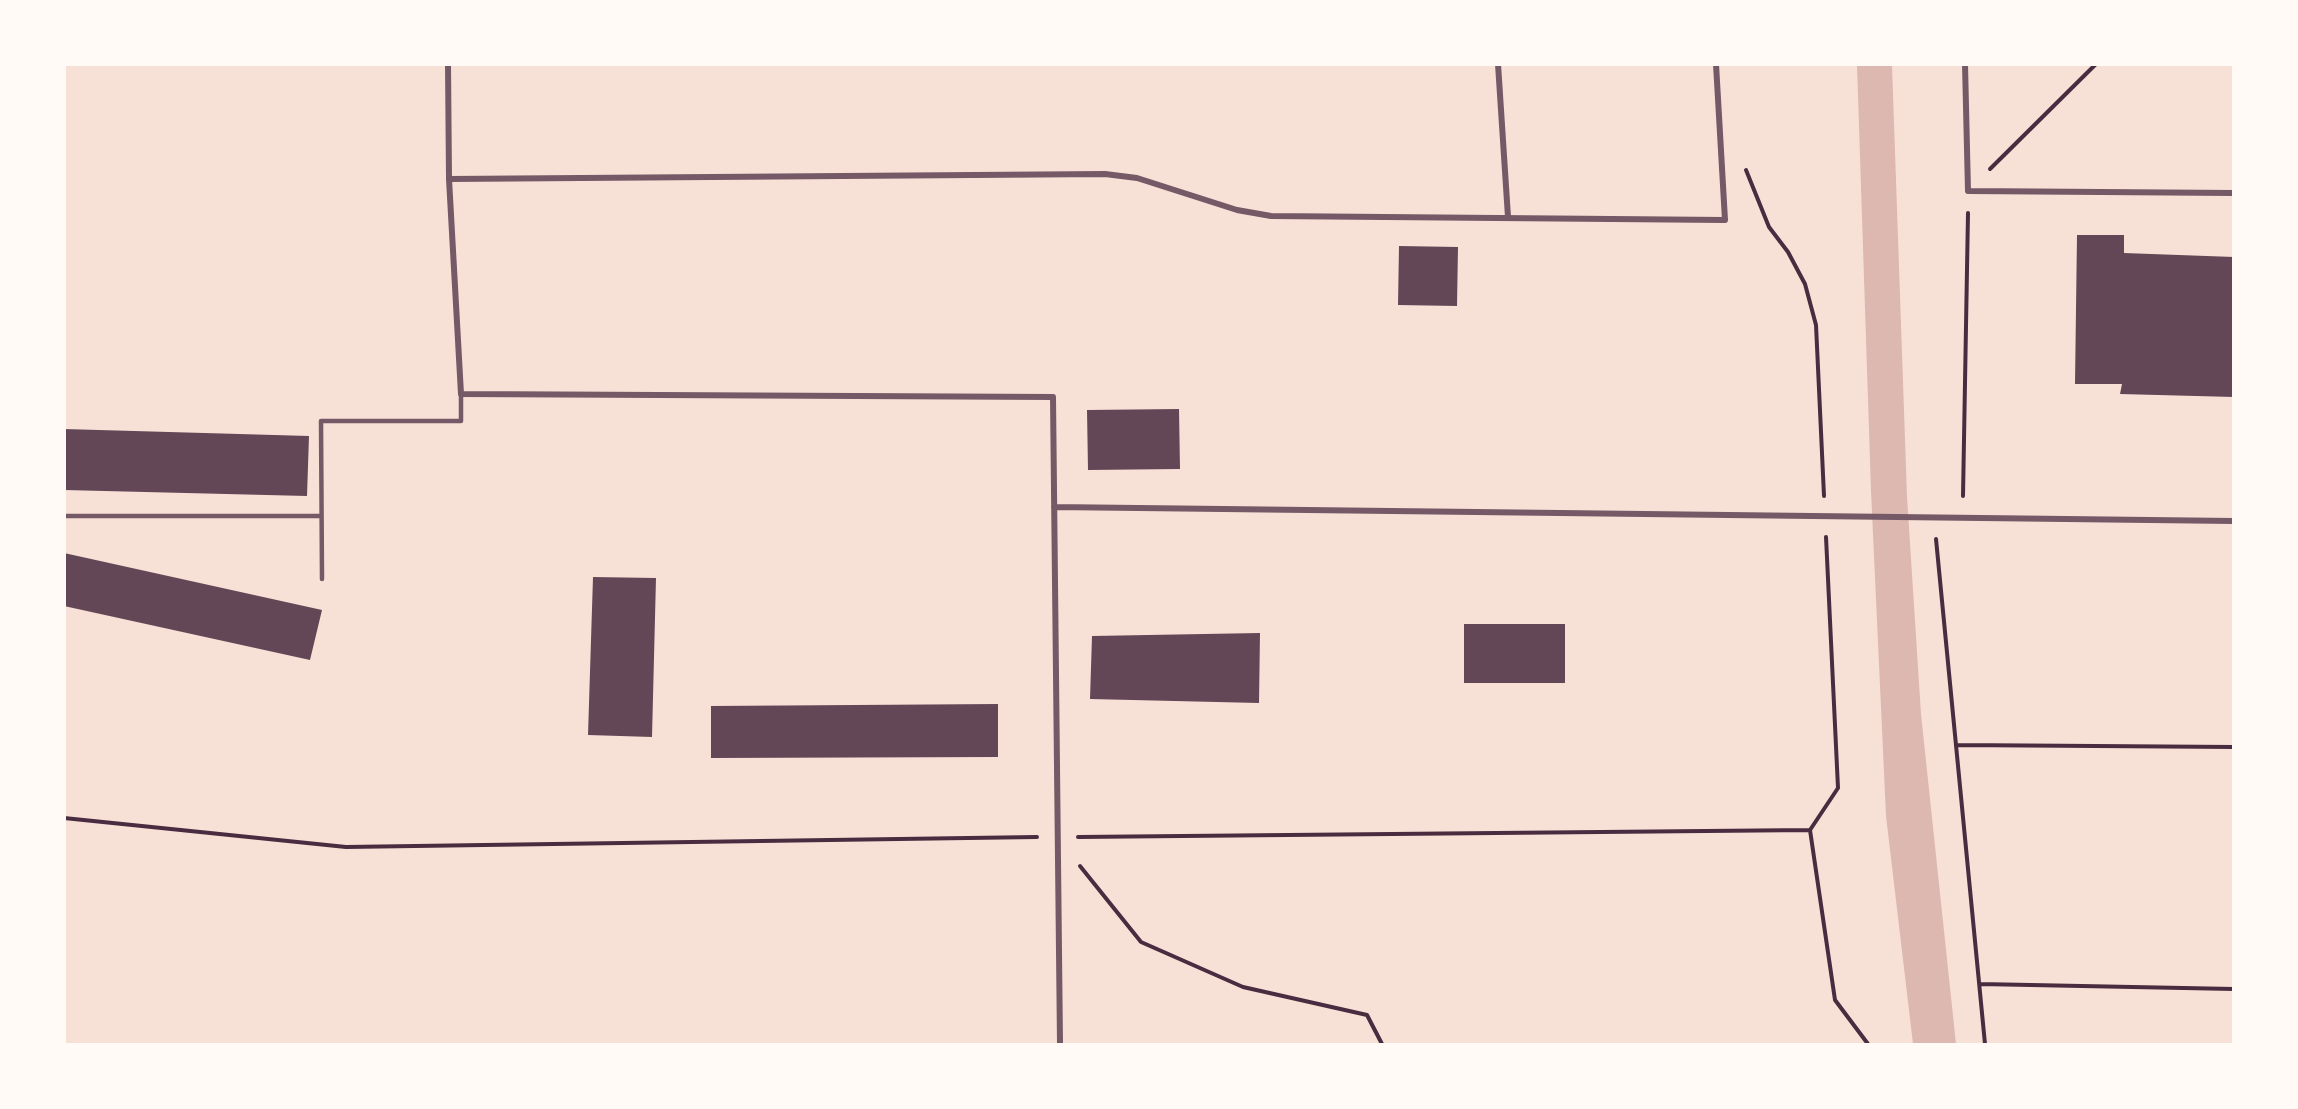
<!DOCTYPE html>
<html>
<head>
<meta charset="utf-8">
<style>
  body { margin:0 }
  #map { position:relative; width:2298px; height:1109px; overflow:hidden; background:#f7e1d7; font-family:"Varela Round",sans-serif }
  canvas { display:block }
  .frame { position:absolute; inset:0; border:66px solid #fffaf5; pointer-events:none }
</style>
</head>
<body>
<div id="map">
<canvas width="2298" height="1109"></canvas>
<div class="frame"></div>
</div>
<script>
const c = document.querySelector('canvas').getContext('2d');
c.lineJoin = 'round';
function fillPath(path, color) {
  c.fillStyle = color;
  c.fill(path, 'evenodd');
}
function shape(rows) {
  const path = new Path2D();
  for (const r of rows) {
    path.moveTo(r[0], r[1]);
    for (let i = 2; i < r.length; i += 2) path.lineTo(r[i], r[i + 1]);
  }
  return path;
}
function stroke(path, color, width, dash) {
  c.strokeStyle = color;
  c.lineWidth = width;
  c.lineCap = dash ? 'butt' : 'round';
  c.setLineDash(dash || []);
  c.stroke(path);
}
const water = shape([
  [1857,65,1892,65,1907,497,1921,714,1956,1044,1913,1044,1886,816,1871,491]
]);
const building = shape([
  [2077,235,2124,235,2124,253,2234,257,2234,397,2120,394,2122,384,2075,384],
  [1399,246,1458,247,1457,306,1398,305],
  [1179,409,1180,469,1088,470,1087,410],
  [64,429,309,436,307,496,64,490],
  [64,553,322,610,310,660,64,606],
  [593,577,656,578,652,737,588,735],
  [1464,624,1565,624,1565,683,1464,683],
  [1260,633,1259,703,1090,699,1092,636],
  [998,704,998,757,711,758,711,706]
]);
const path = shape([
  [1990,169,2096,64],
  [1746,170,1769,227,1788,252,1805,284,1816,325,1824,496],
  [1963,496,1968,213],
  [1826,537,1838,788,1810,830,1835,1000,1868,1044],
  [1936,539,1985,1044],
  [1957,745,2234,747],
  [64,818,346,847,1037,837],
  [1078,837,1810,830],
  [1080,866,1141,942,1243,987,1367,1015,1382,1044],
  [1980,984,2234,989]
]);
const service = shape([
  [64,516,321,516],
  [322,579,321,421,461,421,461,394]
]);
const minor = shape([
  [448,64,449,179,461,394,1053,397,1060,1044],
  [1498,64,1508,217],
  [1965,64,1968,191,2234,193],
  [449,179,1105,174,1137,178,1237,210,1271,216,1725,220,1716,64],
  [1054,507,2234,521]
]);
fillPath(water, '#dcb8b0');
fillPath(building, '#644757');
stroke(path, '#4a2c40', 4);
stroke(service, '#755966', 4.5);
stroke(minor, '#755966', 6);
</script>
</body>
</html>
